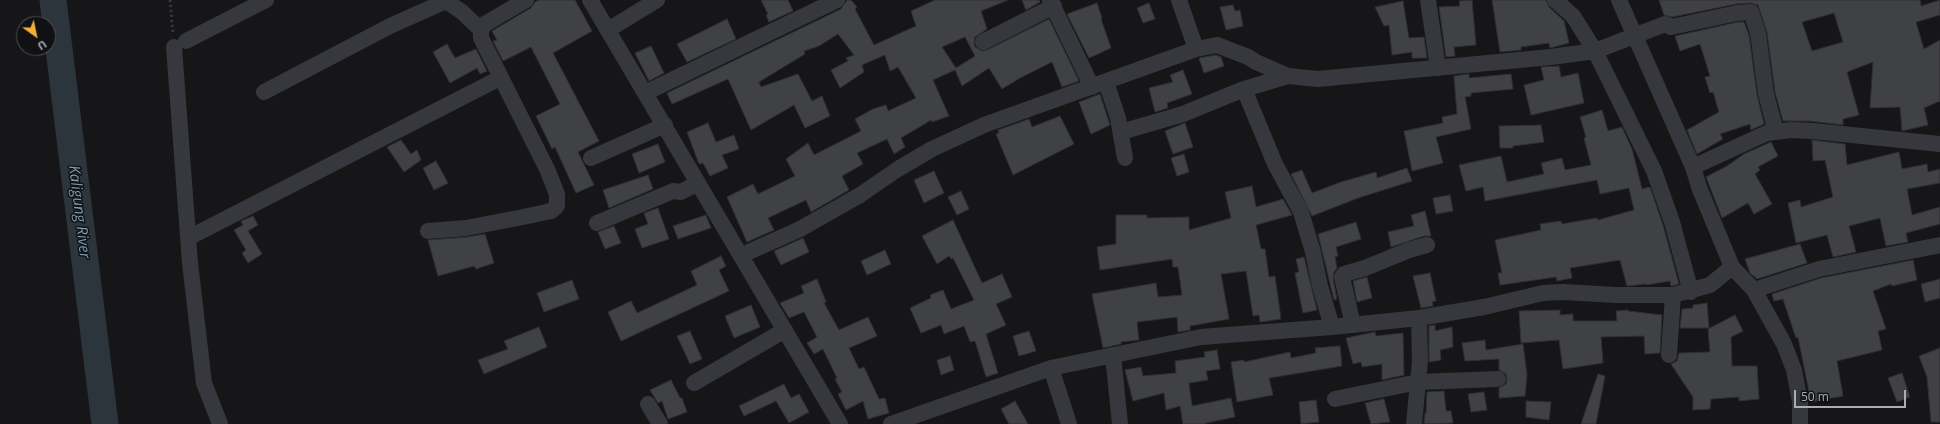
<!DOCTYPE html>
<html>
<head>
<meta charset="utf-8">
<style>
  body { margin:0 }
  #map { position:relative; width:1940px; height:424px; overflow:hidden; background:#161618; font-family:"Open Sans",sans-serif }
  canvas { display:block }
  .north { position:absolute; left:16px; top:16px; width:40px; height:40px; box-sizing:border-box; background:#111113; border:1px solid #4d4f55; border-radius:50%; rotate:147deg; font-size:11px; font-weight:700; line-height:16px; text-align:center; color:#a8adb8 }
  .north::after { content:''; display:block; margin:auto; width:14px; height:18px; background:#f2b134; clip-path:polygon(50% 0,100% 100%,50% 72%,0 100%) }
  .scale { position:absolute; left:1794px; top:390px; width:112px; height:18px; box-sizing:border-box; border:2px solid #a8adb8; border-top:0; padding-left:5px; font-size:12px; line-height:14px; white-space:nowrap; color:#a8adb8; -webkit-text-stroke:3px #111113; paint-order:stroke }
</style>
</head>
<body>
<div id="map">
<canvas width="1940" height="424"></canvas>
<div class="north">U</div>
<div class="scale">50 m</div>
</div>
<script>
const c = document.querySelector('canvas').getContext('2d');
c.lineJoin = 'round';
function shape(rows) {
  const path = new Path2D();
  for (const r of rows) {
    path.moveTo(r[0], r[1]);
    for (let i = 2; i < r.length; i += 2) path.lineTo(r[i], r[i + 1]);
  }
  return path;
}
function stroke(path, color, width, dash) {
  c.strokeStyle = color;
  c.lineWidth = width;
  c.lineCap = dash ? 'butt' : 'round';
  c.setLineDash(dash || []);
  c.stroke(path);
}
function fillPath(path, color) {
  c.fillStyle = color;
  c.fill(path, 'evenodd');
}
function label(font, color, halo, rows, align = 'center') {
  c.font = font + ' "Open Sans",sans-serif';
  c.lineWidth = 3;
  c.setLineDash([]);
  c.textBaseline = 'middle';
  c.strokeStyle = halo;
  c.fillStyle = color;
  for (const [text, x, y, turn = 0] of rows) {
    c.save();
    c.translate(x, y);
    c.rotate((+turn || 0) * Math.PI / 180);
    c.textAlign = isNaN(turn) ? turn : align;
    if (halo) c.strokeText(text, 0, 0);
    c.fillText(text, 0, 0);
    c.restore();
  }
}
const river = shape([
  [53,0,105,424]
]);
const building = shape([
  [539,0,575,0,592,31,553,53,599,141,578,152,594,185,576,193,555,147,552,149,536,116,560,104,531,47,503,61,493,41,497,40,492,31,531,8,535,2,539,0],
  [761,0,788,0,793,11,769,22,766,15,768,14,761,0],
  [847,0,851,0,857,7,855,9,874,45,916,26,911,11,935,0,1008,0,981,11,987,29,975,37,974,42,975,47,982,51,987,50,1049,19,1079,81,1062,87,1052,62,1020,78,1002,89,989,68,962,86,955,70,933,80,949,116,932,122,931,120,901,138,905,147,894,154,887,139,857,153,863,164,842,176,849,190,811,212,806,200,768,218,774,230,747,242,727,197,753,184,758,194,795,176,786,159,808,143,814,155,861,131,855,119,873,109,886,105,888,111,916,98,898,67,890,71,885,55,862,65,864,72,840,88,831,70,848,61,846,58,854,55,838,34,819,46,804,51,805,54,759,82,761,87,798,74,812,101,822,96,830,116,805,128,794,105,751,130,728,79,672,104,667,93,841,9,847,0],
  [965,37,975,56,956,68,942,47,965,37],
  [1022,0,1039,0,1040,2,1026,10,1022,0],
  [1472,0,1476,45,1454,47,1455,56,1446,57,1439,7,1460,6,1459,1,1472,0],
  [1492,0,1546,0,1549,7,1564,21,1569,43,1550,48,1549,43,1521,47,1521,50,1500,52,1492,0],
  [1659,0,1920,0,1921,6,1940,0,1940,15,1916,22,1924,49,1940,40,1940,101,1924,108,1928,125,1902,131,1900,107,1870,108,1873,62,1847,72,1859,115,1843,119,1843,125,1810,121,1783,121,1775,92,1767,32,1758,5,1751,3,1736,4,1672,17,1664,15,1659,0],
  [1834,13,1843,42,1812,51,1802,22,1834,13],
  [1403,1,1409,38,1424,37,1427,58,1412,58,1412,52,1392,55,1389,25,1384,26,1375,7,1403,1],
  [1097,3,1102,18,1101,19,1111,48,1089,58,1067,14,1097,3],
  [1149,3,1155,19,1143,23,1137,8,1149,3],
  [1233,5,1235,11,1240,10,1243,26,1226,30,1220,7,1233,5],
  [727,19,736,39,687,62,677,44,727,19],
  [1738,22,1744,22,1749,35,1757,95,1764,124,1751,130,1750,124,1720,134,1723,139,1697,154,1687,130,1719,112,1713,92,1710,93,1705,77,1710,76,1700,44,1680,51,1675,36,1738,22],
  [447,44,455,58,476,49,487,71,480,74,477,68,450,83,433,52,447,44],
  [651,46,664,73,649,81,635,53,651,46],
  [1216,55,1221,57,1224,66,1204,73,1199,58,1216,55],
  [1559,66,1561,77,1578,73,1584,103,1531,115,1524,85,1544,80,1541,67,1559,66],
  [1183,70,1192,94,1167,103,1168,108,1155,112,1149,88,1173,82,1170,75,1183,70],
  [1469,74,1469,78,1511,74,1513,89,1471,93,1471,96,1465,97,1471,129,1436,137,1443,163,1412,171,1404,131,1443,123,1442,117,1457,114,1454,76,1469,74],
  [1100,94,1110,125,1091,134,1079,102,1100,94],
  [1602,110,1608,131,1622,127,1632,149,1642,189,1650,187,1663,225,1679,284,1671,286,1670,281,1646,285,1646,284,1627,286,1620,260,1570,268,1572,278,1557,281,1556,277,1500,285,1498,273,1502,273,1495,240,1541,230,1540,224,1561,221,1562,224,1597,218,1598,220,1634,210,1629,188,1600,194,1597,180,1485,201,1483,187,1466,191,1459,165,1501,156,1507,182,1544,174,1541,163,1562,158,1565,170,1591,165,1584,138,1586,137,1580,117,1602,110],
  [1060,116,1074,144,1013,175,996,134,999,133,998,130,1029,119,1032,127,1060,116],
  [708,123,716,142,734,135,739,149,722,155,728,168,710,176,703,163,699,164,687,132,708,123],
  [1185,123,1193,147,1173,154,1165,131,1185,123],
  [1541,125,1544,142,1513,146,1513,148,1500,148,1499,126,1541,125],
  [401,140,411,154,417,150,421,160,404,172,387,147,401,140],
  [1812,140,1845,144,1847,165,1899,152,1902,169,1927,164,1928,172,1940,169,1940,183,1907,189,1912,215,1940,207,1940,224,1906,233,1908,242,1886,246,1880,218,1849,226,1856,252,1833,257,1827,235,1796,243,1788,203,1800,200,1801,207,1833,197,1825,160,1813,161,1812,140],
  [1771,142,1778,156,1758,167,1760,170,1755,174,1772,204,1754,214,1748,203,1722,218,1706,177,1727,166,1744,154,1771,142],
  [658,144,665,162,639,173,632,154,658,144],
  [1184,154,1189,172,1177,176,1171,158,1184,154],
  [436,161,448,183,434,190,423,168,436,161],
  [1407,168,1412,181,1358,198,1312,216,1291,174,1302,170,1312,193,1341,182,1376,172,1377,178,1407,168],
  [934,171,944,193,924,203,914,180,934,171],
  [648,175,653,189,609,208,603,190,648,175],
  [1252,186,1256,207,1283,199,1292,215,1256,225,1261,249,1265,249,1269,277,1275,276,1281,319,1260,322,1259,315,1253,316,1246,271,1221,274,1229,319,1190,326,1190,330,1178,332,1177,317,1137,322,1139,340,1121,342,1121,344,1103,348,1092,294,1156,283,1158,297,1182,295,1178,267,1173,267,1172,259,1100,270,1097,247,1116,244,1116,215,1147,215,1147,218,1189,217,1189,230,1231,218,1225,192,1252,186],
  [961,191,969,209,957,215,948,197,961,191],
  [1450,195,1453,211,1436,214,1433,198,1450,195],
  [658,208,669,239,642,248,635,229,648,224,644,213,658,208],
  [1425,211,1431,236,1424,236,1391,247,1388,232,1414,226,1411,215,1425,211],
  [706,215,711,228,678,239,673,226,706,215],
  [253,216,258,225,248,231,262,254,248,263,242,253,246,250,234,230,243,225,241,221,253,216],
  [953,220,982,283,1002,274,1012,297,996,304,1006,325,986,334,998,373,986,377,975,341,970,342,964,326,944,334,941,325,921,333,910,308,931,298,930,295,943,290,951,309,974,300,953,258,951,259,949,256,937,264,922,236,953,220],
  [1356,222,1361,239,1336,247,1338,256,1335,257,1337,268,1334,272,1333,279,1337,299,1334,300,1318,234,1356,222],
  [614,226,621,243,605,249,598,232,614,226],
  [485,234,494,263,476,269,474,266,438,276,428,240,467,237,485,234],
  [803,238,809,252,781,265,774,251,803,238],
  [1800,244,1807,263,1757,279,1750,273,1745,259,1800,244],
  [885,250,891,264,867,275,861,261,885,250],
  [721,256,726,266,719,270,729,291,621,341,608,312,631,301,637,313,697,285,691,271,721,256],
  [1304,257,1317,310,1303,313,1295,273,1299,272,1296,259,1304,257],
  [1913,260,1917,280,1892,286,1891,284,1873,291,1886,329,1878,331,1882,350,1837,361,1843,396,1811,402,1798,337,1796,338,1783,299,1774,301,1772,294,1821,278,1913,260],
  [1430,273,1436,301,1432,302,1433,306,1421,308,1413,276,1430,273],
  [1367,277,1372,298,1357,302,1353,281,1367,277],
  [817,279,826,302,824,303,839,330,868,317,877,336,849,348,859,369,864,367,879,399,885,398,889,413,868,419,863,401,846,410,838,394,842,392,835,379,837,378,823,349,814,354,807,343,817,337,804,312,789,318,780,303,804,293,801,286,817,279],
  [1940,279,1940,298,1925,302,1921,284,1940,279],
  [572,280,579,299,544,312,537,293,572,280],
  [1707,303,1709,328,1680,328,1682,309,1693,308,1693,305,1707,303],
  [751,305,760,327,734,338,725,316,751,305],
  [1560,310,1560,315,1573,314,1573,321,1617,321,1616,311,1628,310,1628,311,1662,315,1660,353,1645,354,1644,336,1601,337,1603,363,1563,369,1559,340,1521,343,1519,311,1560,310],
  [1735,315,1743,331,1731,337,1732,366,1757,366,1759,399,1739,401,1739,397,1711,399,1710,409,1693,410,1693,397,1671,364,1677,361,1679,353,1710,352,1708,329,1735,315],
  [1435,325,1435,331,1452,327,1453,347,1440,350,1441,360,1429,362,1429,326,1435,325],
  [539,327,547,347,484,374,478,360,508,349,504,341,539,327],
  [690,331,702,359,690,364,677,336,690,331],
  [1029,331,1036,351,1019,356,1013,336,1029,331],
  [1375,332,1376,336,1403,333,1404,375,1382,380,1382,364,1362,367,1361,362,1353,364,1346,338,1375,332],
  [1485,340,1486,350,1523,344,1527,375,1525,396,1499,398,1499,388,1506,384,1507,379,1506,374,1499,370,1499,359,1465,361,1462,343,1485,340],
  [1340,346,1342,366,1269,378,1273,395,1237,402,1231,362,1244,360,1244,362,1290,352,1291,358,1316,353,1315,348,1340,346],
  [1940,348,1940,422,1931,422,1927,377,1919,356,1940,348],
  [1217,350,1220,369,1206,371,1208,380,1189,383,1192,406,1231,398,1235,417,1206,423,1206,424,1183,424,1180,406,1166,410,1164,393,1133,401,1125,370,1141,367,1143,376,1176,373,1175,361,1205,357,1204,352,1217,350],
  [950,356,954,370,941,375,937,360,950,356],
  [1902,373,1910,397,1897,402,1888,378,1902,373],
  [1598,374,1605,376,1596,424,1581,424,1598,374],
  [671,380,680,398,682,398,687,412,668,419,662,401,658,403,650,390,671,380],
  [784,384,791,398,799,394,809,412,789,423,776,401,744,416,739,406,784,384],
  [1444,391,1446,411,1451,411,1453,423,1424,424,1425,413,1426,413,1427,392,1444,391],
  [1484,392,1487,410,1471,412,1468,394,1484,392],
  [1383,399,1384,399,1390,422,1371,424,1365,403,1383,399],
  [1316,400,1319,422,1301,424,1299,402,1316,400],
  [1015,401,1028,424,1009,424,1001,409,1015,401],
  [1526,401,1551,402,1549,420,1526,417,1526,401]
]);
const path = shape([
  [170,0,173,33]
]);
const minor = shape([
  [590,0,840,424],
  [1050,0,1092,87],
  [1179,0,1196,49],
  [1428,0,1438,68],
  [1555,0,1573,16,1595,51,1654,171,1672,222,1691,292],
  [1619,0,1693,167,1699,187,1732,267,1754,290,1784,344,1794,370,1800,402,1800,424],
  [608,30,657,0],
  [186,41,266,0],
  [983,42,1054,6],
  [174,47,190,263,204,383,220,424],
  [1106,82,1118,118,1125,158],
  [1244,89,1275,164,1301,212,1313,252,1320,286,1332,327],
  [264,92,390,26,446,1,462,12,481,30],
  [645,93,837,0],
  [1121,132,1183,114,1244,89,1288,76],
  [591,158,665,125],
  [1693,167,1767,133,1791,130,1813,131,1940,144],
  [597,223,673,191,681,192,698,183],
  [428,231,466,228,523,217,551,211,557,206,557,194,547,169,481,38,481,30,485,24,526,0],
  [190,237,500,78],
  [742,255,800,229,860,195,898,169,932,149,984,125,1196,49,1217,45,1248,57,1256,62,1288,76,1318,79,1551,57,1595,51,1665,24,1671,27,1676,26,1737,13,1751,12,1758,33,1766,94,1776,132],
  [1754,290,1819,269,1940,245],
  [1353,325,1342,277,1344,274,1365,268,1409,250,1427,245],
  [1113,355,1120,424],
  [1669,355,1673,295],
  [1051,368,1069,424],
  [694,383,785,330],
  [1335,399,1418,382,1498,379],
  [648,404,660,424],
  [891,424,1051,368,1201,337,1332,327,1419,318,1484,307,1543,293,1562,292,1617,295,1673,295,1710,285,1732,267],
  [1414,424,1420,361,1419,318]
]);
const waterNames = [
  ["Kaligung River",79,212,83]
];
stroke(river, '#2c353c', 27);
fillPath(building, '#404145');
stroke(building, '#303034', 1);
stroke(path, '#3d3f44', 2.5, [2, 3]);
stroke(minor, '#37383d', 16);
label('italic 15px', '#7f9bb3', '#111113', waterNames);
</script>
</body>
</html>
